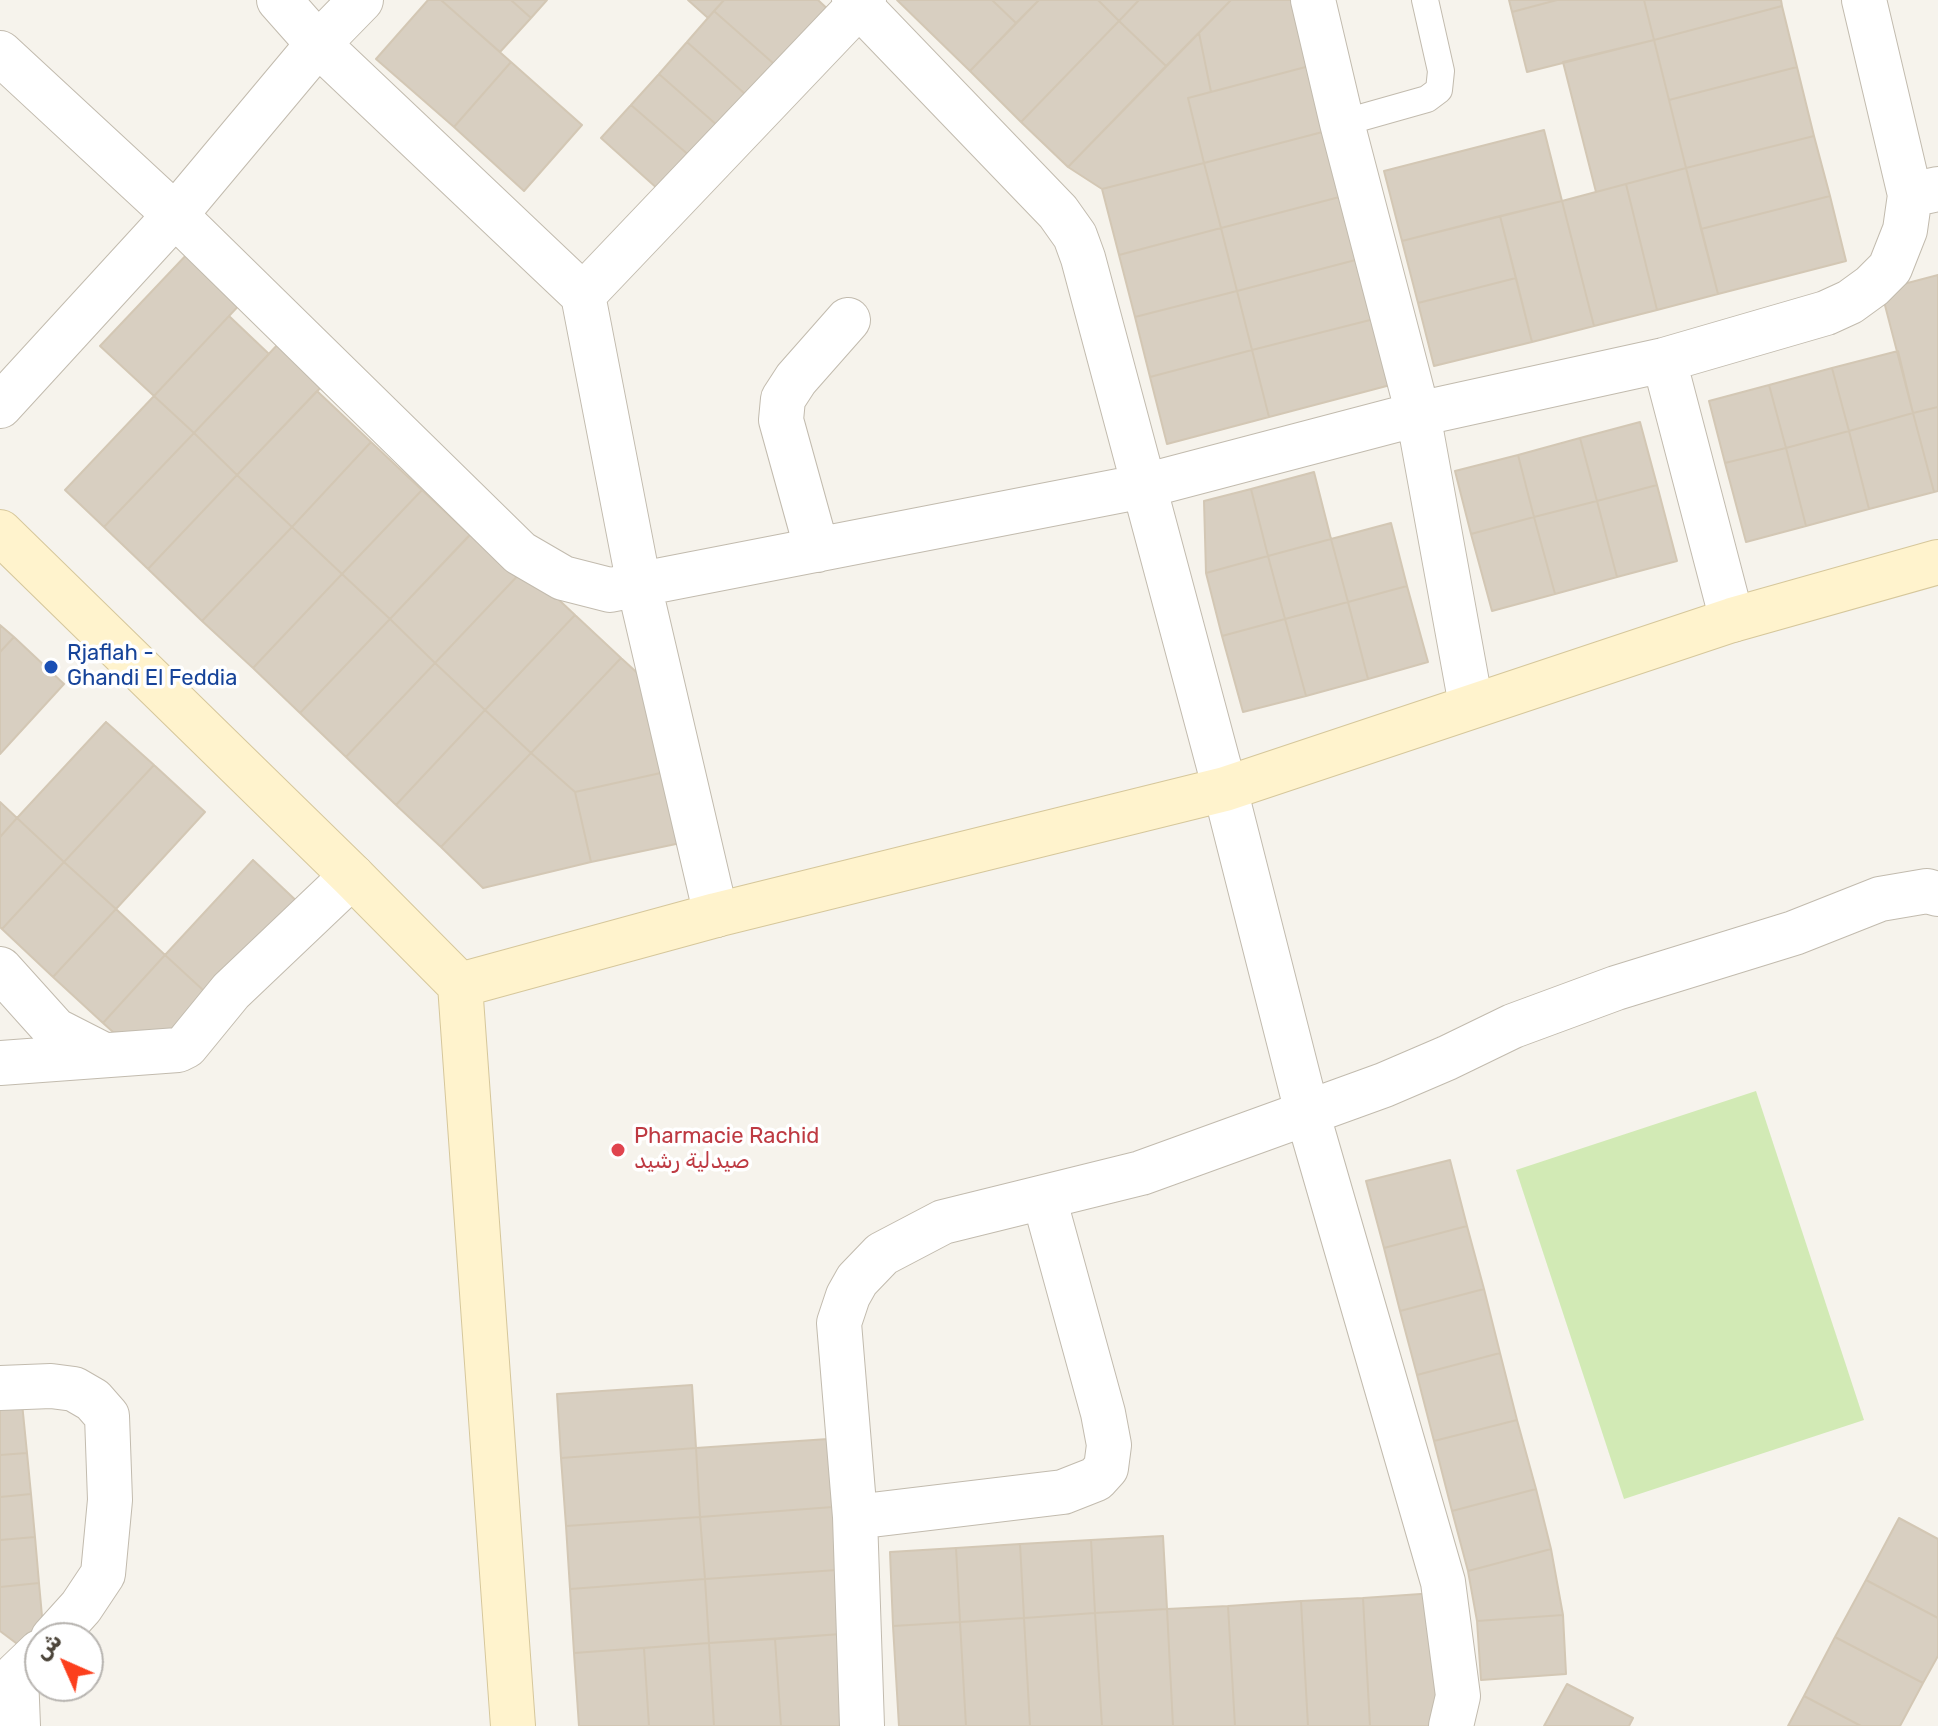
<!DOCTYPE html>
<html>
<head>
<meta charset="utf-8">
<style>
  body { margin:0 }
  #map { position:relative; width:1938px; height:1726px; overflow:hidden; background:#f6f3ec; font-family:Rubik,Vazirmatn,sans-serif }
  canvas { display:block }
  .north { position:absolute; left:24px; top:1622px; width:80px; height:80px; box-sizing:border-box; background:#fff; border:2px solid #b7b4b0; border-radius:50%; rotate:315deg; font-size:22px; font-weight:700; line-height:32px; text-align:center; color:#4b4439 }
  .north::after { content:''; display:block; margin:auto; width:28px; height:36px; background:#fc3f1d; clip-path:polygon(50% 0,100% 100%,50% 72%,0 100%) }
</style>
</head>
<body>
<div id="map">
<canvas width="1938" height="1726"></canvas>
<div class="north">ش</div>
</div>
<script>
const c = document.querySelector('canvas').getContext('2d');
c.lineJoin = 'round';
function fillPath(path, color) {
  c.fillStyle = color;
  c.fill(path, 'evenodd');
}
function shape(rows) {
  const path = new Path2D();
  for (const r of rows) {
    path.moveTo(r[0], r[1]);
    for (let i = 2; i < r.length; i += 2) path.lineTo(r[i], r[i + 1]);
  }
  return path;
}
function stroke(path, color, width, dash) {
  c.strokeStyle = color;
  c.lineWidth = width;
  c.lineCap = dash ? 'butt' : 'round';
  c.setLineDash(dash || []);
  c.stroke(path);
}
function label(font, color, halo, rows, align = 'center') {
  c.font = font + ' Rubik,Vazirmatn,sans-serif';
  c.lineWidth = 7;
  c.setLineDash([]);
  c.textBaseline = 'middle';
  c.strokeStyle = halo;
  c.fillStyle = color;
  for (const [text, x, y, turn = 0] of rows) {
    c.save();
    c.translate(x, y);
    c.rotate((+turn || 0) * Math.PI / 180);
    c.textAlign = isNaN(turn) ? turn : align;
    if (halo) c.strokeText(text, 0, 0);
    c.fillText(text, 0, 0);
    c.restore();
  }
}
const green = shape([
  [1756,1091,1864,1420,1624,1499,1516,1170]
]);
const building = shape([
  [428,0,441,0,511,62,454,127,376,59,428,0],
  [441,0,511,0,531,18,500,52,441,0],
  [511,0,547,0,531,18,511,0],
  [688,0,724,0,708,18,688,0],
  [724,0,818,0,833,14,782,71,714,11,724,0],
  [897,0,992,0,1016,23,970,71,897,0],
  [992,0,1039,0,1016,23,992,0],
  [1039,0,1098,0,1119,21,1021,122,970,71,1039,0],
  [1098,0,1139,0,1119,21,1098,0],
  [1139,0,1231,0,1166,66,1119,21,1139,0],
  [1231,0,1303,0,1317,64,1211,92,1199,33,1231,0],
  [1509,0,1557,0,1512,12,1509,0],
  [1557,0,1644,0,1654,40,1527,72,1512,12,1557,0],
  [1644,0,1781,0,1782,6,1654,40,1644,0],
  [1782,6,1797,67,1669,100,1654,40,1782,6],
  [714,11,782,71,754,102,687,42,714,11],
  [1119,21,1166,66,1068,167,1021,122,1119,21],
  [1199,33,1211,92,1188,98,1204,163,1102,189,1068,167,1199,33],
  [1654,40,1686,168,1596,192,1563,62,1654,40],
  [687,42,754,102,727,134,659,74,687,42],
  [511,62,582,125,524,191,454,127,511,62],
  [1317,64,1334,129,1204,163,1188,98,1317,64],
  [1797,67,1814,136,1686,168,1669,100,1797,67],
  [659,74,727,134,699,164,631,105,659,74],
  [631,105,699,164,669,199,601,138,631,105],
  [1334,129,1351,194,1221,228,1204,163,1334,129],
  [1544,130,1562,201,1402,241,1384,171,1544,130],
  [1814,136,1830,196,1701,229,1686,168,1814,136],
  [1204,163,1221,228,1119,255,1102,189,1204,163],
  [1686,168,1718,294,1657,310,1626,184,1686,168],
  [1626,184,1657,310,1594,326,1562,201,1626,184],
  [1351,194,1367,257,1237,291,1221,228,1351,194],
  [1830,196,1846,261,1718,294,1701,229,1830,196],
  [1562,201,1594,326,1532,342,1500,216,1562,201],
  [1500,216,1516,278,1418,303,1402,241,1500,216],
  [1221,228,1237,291,1135,317,1119,255,1221,228],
  [191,250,244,300,154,396,100,346,191,250],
  [1367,257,1382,317,1252,350,1237,291,1367,257],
  [1938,275,1938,407,1913,413,1881,290,1938,275],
  [1516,278,1532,342,1434,366,1418,303,1516,278],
  [1237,291,1252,350,1150,377,1135,317,1237,291],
  [229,316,269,354,194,433,154,396,229,316],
  [1382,317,1398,383,1269,417,1252,350,1382,317],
  [281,341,325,383,237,475,194,433,281,341],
  [1252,350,1269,417,1167,444,1150,377,1252,350],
  [1898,351,1913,413,1849,431,1832,368,1898,351],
  [1832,368,1849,431,1786,448,1769,385,1832,368],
  [1769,385,1786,448,1725,463,1709,401,1769,385],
  [317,391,371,442,292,527,237,475,317,391],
  [154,396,194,433,104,527,65,490,154,396],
  [1938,407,1938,491,1934,492,1913,413,1938,407],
  [1913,413,1934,492,1869,509,1849,431,1913,413],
  [1640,422,1657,485,1597,501,1580,438,1640,422],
  [1849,431,1869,509,1806,526,1786,448,1849,431],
  [194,433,237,475,148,569,104,527,194,433],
  [1580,438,1597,501,1534,517,1518,455,1580,438],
  [371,442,422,490,342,574,292,527,371,442],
  [1786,448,1806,526,1746,542,1725,463,1786,448],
  [1518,455,1534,517,1471,534,1455,471,1518,455],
  [1314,472,1331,539,1268,556,1251,489,1314,472],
  [237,475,292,527,202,621,148,569,237,475],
  [1657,485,1677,561,1617,577,1597,501,1657,485],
  [1251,489,1268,556,1206,573,1204,501,1251,489],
  [422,490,470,535,390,619,342,574,422,490],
  [1597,501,1617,577,1555,594,1534,517,1597,501],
  [1534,517,1555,594,1492,611,1471,534,1534,517],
  [1391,523,1407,586,1348,602,1331,539,1391,523],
  [480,524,525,568,435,663,390,619,480,524],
  [292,527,342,574,253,668,202,621,292,527],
  [1331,539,1348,602,1285,619,1268,556,1331,539],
  [1268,556,1285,619,1222,636,1206,573,1268,556],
  [525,568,575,615,485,710,435,663,525,568],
  [342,574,390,619,300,713,253,668,342,574],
  [1407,586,1428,662,1368,679,1348,602,1407,586],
  [1348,602,1368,679,1306,696,1285,619,1348,602],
  [575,615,621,658,531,753,485,710,575,615],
  [390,619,435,663,346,757,300,713,390,619],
  [1285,619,1306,696,1243,712,1222,636,1285,619],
  [0,625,14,637,0,652,0,625],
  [14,637,64,684,0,754,0,652,14,637],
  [621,658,656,690,674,770,575,792,531,753,621,658],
  [435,663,485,710,396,805,346,757,435,663],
  [485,710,531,753,441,847,396,805,485,710],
  [106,722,154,765,64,862,17,818,106,722],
  [531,753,575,792,591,862,483,888,441,847,531,753],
  [154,765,205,812,116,909,64,862,154,765],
  [674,770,690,841,591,862,575,792,674,770],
  [0,802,17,818,0,837,0,802],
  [17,818,64,862,2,929,0,927,0,837,17,818],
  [253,860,303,907,216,1002,165,955,253,860],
  [64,862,116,909,53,977,2,929,64,862],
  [116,909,165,955,103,1023,53,977,116,909],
  [165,955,216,1002,183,1040,113,1032,103,1023,165,955],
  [1450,1160,1467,1226,1384,1248,1366,1181,1450,1160],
  [1467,1226,1484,1289,1400,1311,1384,1248,1467,1226],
  [1484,1289,1500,1353,1417,1375,1400,1311,1484,1289],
  [1500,1353,1517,1420,1434,1441,1417,1375,1500,1353],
  [692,1385,696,1448,561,1458,557,1394,692,1385],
  [22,1403,27,1453,0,1455,0,1405,22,1403],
  [1517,1420,1536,1489,1452,1511,1434,1441,1517,1420],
  [828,1439,833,1507,700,1517,696,1448,828,1439],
  [696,1448,700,1517,566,1526,561,1458,696,1448],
  [27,1453,31,1494,0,1497,0,1455,27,1453],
  [1536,1489,1551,1549,1468,1571,1452,1511,1536,1489],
  [31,1494,35,1537,0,1540,0,1497,31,1494],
  [833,1507,837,1570,705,1579,700,1517,833,1507],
  [700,1517,705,1579,570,1589,566,1526,700,1517],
  [1899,1518,1938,1539,1938,1618,1866,1580,1899,1518],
  [1163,1536,1167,1609,1095,1613,1091,1540,1163,1536],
  [35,1537,39,1583,0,1587,0,1540,35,1537],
  [1091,1540,1095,1613,1024,1618,1020,1544,1091,1540],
  [1020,1544,1024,1618,960,1622,956,1548,1020,1544],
  [956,1548,960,1622,893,1626,890,1552,956,1548],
  [1551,1549,1563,1615,1477,1621,1468,1571,1551,1549],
  [837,1570,841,1634,709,1643,705,1579,837,1570],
  [705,1579,709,1643,574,1653,570,1589,705,1579],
  [1866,1580,1938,1618,1938,1656,1923,1683,1835,1637,1866,1580],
  [39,1583,44,1638,28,1652,0,1631,0,1587,39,1583],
  [1435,1593,1443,1726,1370,1726,1363,1598,1435,1593],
  [1363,1598,1370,1726,1308,1726,1301,1601,1363,1598],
  [1301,1601,1308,1726,1235,1726,1228,1606,1301,1601],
  [1228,1606,1235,1726,1173,1726,1167,1609,1228,1606],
  [1167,1609,1173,1726,1102,1726,1095,1613,1167,1609],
  [1095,1613,1102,1726,1030,1726,1024,1618,1095,1613],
  [1563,1615,1566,1674,1481,1680,1477,1621,1563,1615],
  [1024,1618,1030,1726,966,1726,960,1622,1024,1618],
  [960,1622,966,1726,899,1726,893,1626,960,1622],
  [841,1634,847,1726,781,1726,775,1639,841,1634],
  [1835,1637,1923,1683,1900,1726,1861,1726,1804,1696,1835,1637],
  [775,1639,781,1726,714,1726,709,1643,775,1639],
  [709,1643,714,1726,649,1726,644,1648,709,1643],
  [644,1648,649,1726,579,1726,574,1653,644,1648],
  [1567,1684,1633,1718,1629,1726,1544,1726,1567,1684],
  [1804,1696,1861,1726,1788,1726,1804,1696]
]);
const lane = shape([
  [1342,123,1427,99,1439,90,1441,71,1425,0]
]);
const street = shape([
  [279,0,318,44,583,295,864,0],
  [854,0,1058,212,1075,236,1083,258,1225,789,1307,1112,1443,1582,1458,1696,1451,1726],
  [1313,0,1342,123,1418,414,1471,705],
  [1864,0,1910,195,1938,189],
  [0,53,175,215,520,553,563,578,610,590,1144,486,1418,414,1664,360,1826,313,1850,302,1872,286,1890,268,1905,230,1910,195],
  [583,295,639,585,716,915],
  [1664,360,1732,620],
  [0,406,175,215,318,44,361,0],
  [817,550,781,420,783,399,796,379,848,320],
  [0,969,55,1030,102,1054],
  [0,1063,178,1050,186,1046,231,991,352,876],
  [0,1388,51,1386,74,1389,93,1400,107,1416,110,1500,103,1574,81,1607,53,1638],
  [855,1517,1063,1492,1096,1479,1106,1468,1109,1445,1103,1413,1044,1198],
  [18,1726,16,1675,40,1652],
  [862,1726,855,1517,839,1323,848,1296,857,1280,882,1254,943,1222,1141,1173,1384,1085,1447,1058,1513,1026,1616,988,1794,933,1880,899,1927,891,1938,894]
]);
const secondary = shape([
  [0,532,352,876,460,985,513,1726],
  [460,985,716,915,1225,789,1732,620,1938,562]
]);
const markers = [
  [51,667,8,"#1a4fb4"],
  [618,1150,8,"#e0444e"]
];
const transitNames = [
  ["Rjaflah -",67,654],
  ["Ghandi El Feddia",67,679]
];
const healthNames = [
  ["Pharmacie Rachid",634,1137],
  ["صيدلية رشيد",634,1162]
];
fillPath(green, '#d2eab5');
fillPath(building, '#d8cfc1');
stroke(building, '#d3c7b4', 2);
stroke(lane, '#c2bbae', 28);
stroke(street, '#c2bbae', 46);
stroke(secondary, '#d6c79b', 46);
stroke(lane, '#fff', 26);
stroke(street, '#fff', 44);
stroke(secondary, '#fff3cd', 44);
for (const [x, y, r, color] of markers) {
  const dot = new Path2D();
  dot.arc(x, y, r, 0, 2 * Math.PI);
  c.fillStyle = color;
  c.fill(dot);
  stroke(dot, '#fff', 3);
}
label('22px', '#164399', '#fff', transitNames, 'left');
label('22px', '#be3a42', '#fff', healthNames, 'left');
</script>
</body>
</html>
